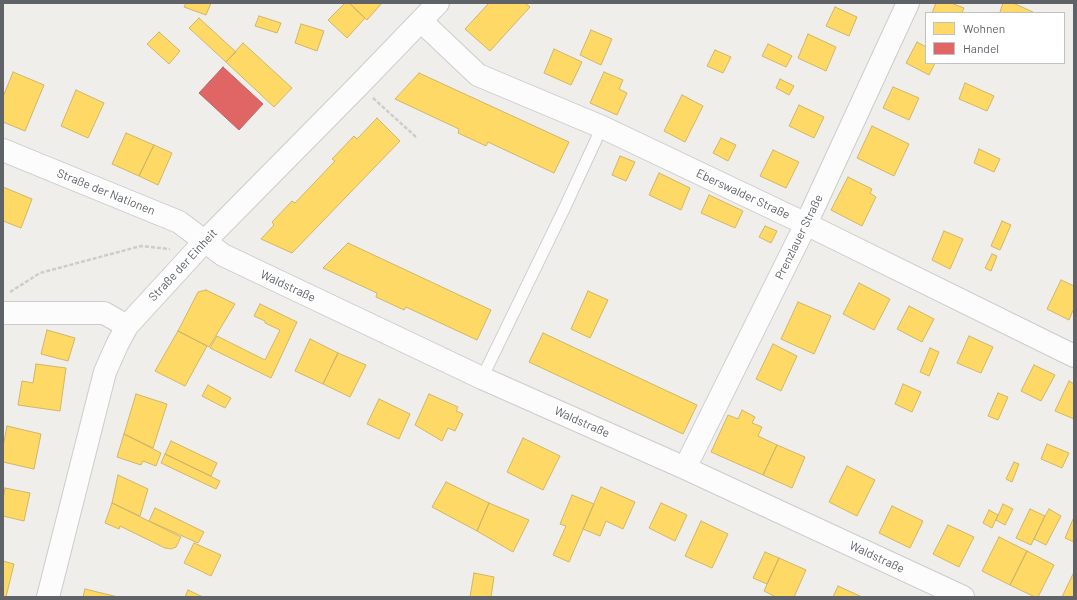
<!DOCTYPE html>
<html>
<head>
<meta charset="utf-8">
<style>
  body { margin:0 }
  #map { position:relative; width:1077px; height:600px; overflow:hidden; background:#efeeea; font-family:Barlow,sans-serif }
  canvas { display:block }
  .frame { position:absolute; inset:0; border:4px solid #5f6368; pointer-events:none }
  .legend { position:absolute; left:925px; top:12px; width:140px; height:52px; box-sizing:border-box; background:#fff; border:1px solid #bfc1c3; margin:0; padding:5px 7px; list-style:none; font-size:12px; color:#5f6368 }
  .legend li { display:flex; align-items:center; gap:8px; height:20px }
  .legend b { width:20px; border:1px solid #bfc1c3 }
</style>
</head>
<body>
<div id="map">
<canvas width="1077" height="600"></canvas>
<div class="frame"></div>
<ul class="legend">
<li><b style="height:11px;background:#ffd966"></b>Wohnen</li>
<li><b style="height:11px;background:#e06666"></b>Handel</li>
</ul>
</div>
<script>
const c = document.querySelector('canvas').getContext('2d');
c.lineJoin = 'round';
function fillPath(path, color) {
  c.fillStyle = color;
  c.fill(path, 'evenodd');
}
function shape(rows) {
  const path = new Path2D();
  for (const r of rows) {
    path.moveTo(r[0], r[1]);
    for (let i = 2; i < r.length; i += 2) path.lineTo(r[i], r[i + 1]);
  }
  return path;
}
function stroke(path, color, width, dash) {
  c.strokeStyle = color;
  c.lineWidth = width;
  c.lineCap = dash ? 'butt' : 'round';
  c.setLineDash(dash || []);
  c.stroke(path);
}
function label(font, color, halo, rows, align = 'center') {
  c.font = font + ' Barlow,sans-serif';
  c.lineWidth = 4;
  c.setLineDash([]);
  c.textBaseline = 'middle';
  c.strokeStyle = halo;
  c.fillStyle = color;
  for (const [text, x, y, turn = 0] of rows) {
    c.save();
    c.translate(x, y);
    c.rotate((+turn || 0) * Math.PI / 180);
    c.textAlign = isNaN(turn) ? turn : align;
    if (halo) c.strokeText(text, 0, 0);
    c.fillText(text, 0, 0);
    c.restore();
  }
}
const homes = shape([
  [186,3,211,3,206,15,184,7,186,3],
  [345,3,349,3,365,18,347,38,328,20,345,3],
  [349,3,382,3,367,20,349,3],
  [489,3,525,3,530,7,490,51,465,29,489,3],
  [936,3,951,3,964,8,962,13,932,13,936,3],
  [1003,3,1013,3,1033,12,1033,13,1001,13,1000,12,1003,3],
  [835,7,857,17,849,36,826,26,835,7],
  [259,16,281,23,277,33,255,26,259,16],
  [199,18,236,52,226,62,189,28,199,18],
  [301,24,324,31,317,51,295,43,301,24],
  [591,30,612,39,601,65,580,55,591,30],
  [159,32,180,51,169,64,147,44,159,32],
  [808,34,836,47,826,71,798,58,808,34],
  [917,42,926,47,926,63,935,63,929,75,906,63,917,42],
  [243,43,292,88,274,107,226,62,243,43],
  [768,44,792,56,786,67,762,56,768,44],
  [554,49,582,62,571,85,544,73,554,49],
  [715,50,731,57,723,73,707,66,715,50],
  [13,72,44,85,25,131,3,122,3,97,13,72],
  [604,72,623,80,619,89,627,93,617,115,590,103,604,72],
  [419,73,569,142,554,173,488,142,486,146,458,133,459,129,395,99,419,73],
  [780,79,794,86,789,95,776,88,780,79],
  [965,83,994,96,987,111,959,99,965,83],
  [893,87,919,98,909,120,883,108,893,87],
  [76,90,104,103,88,138,61,126,76,90],
  [682,95,703,106,685,142,664,131,682,95],
  [799,105,824,117,814,138,789,126,799,105],
  [377,118,400,141,292,253,261,239,274,225,272,222,292,201,295,203,335,161,332,159,354,136,357,139,377,118],
  [872,126,909,144,894,176,857,158,872,126],
  [126,133,154,145,139,176,112,164,126,133],
  [721,138,736,145,728,161,713,153,721,138],
  [154,145,172,153,158,185,139,176,154,145],
  [979,149,1000,159,994,172,974,163,979,149],
  [773,150,799,162,786,188,760,176,773,150],
  [620,156,635,162,626,181,612,175,620,156],
  [659,173,690,188,681,210,649,195,659,173],
  [848,177,872,189,870,193,876,197,862,226,831,210,848,177],
  [3,187,32,199,21,228,3,221,3,187],
  [709,195,743,211,735,228,701,213,709,195],
  [1002,221,1011,225,1000,250,991,246,1002,221],
  [765,226,777,231,771,243,759,237,765,226],
  [944,231,963,239,950,269,932,260,944,231],
  [348,243,491,310,477,340,406,307,404,310,376,297,377,293,323,268,348,243],
  [992,254,997,256,991,271,985,268,992,254],
  [1061,280,1074,286,1074,308,1069,320,1047,309,1061,280],
  [859,283,890,299,874,330,843,314,859,283],
  [206,290,235,304,209,347,178,331,198,292,206,290],
  [588,291,608,300,590,338,571,329,588,291],
  [798,302,831,316,814,354,781,339,798,302],
  [260,304,297,322,271,378,210,348,217,336,265,360,280,330,265,323,265,321,254,316,260,304],
  [909,306,934,319,922,342,897,329,909,306],
  [47,330,75,338,68,361,41,354,47,330],
  [178,331,207,346,185,386,155,371,178,331],
  [543,333,697,405,683,434,529,362,543,333],
  [969,336,993,347,981,373,957,363,969,336],
  [310,339,338,353,323,384,295,371,310,339],
  [773,344,797,356,781,391,756,379,773,344],
  [930,348,939,352,929,376,920,372,930,348],
  [338,353,366,365,350,397,323,384,338,353],
  [36,364,66,368,60,411,18,405,22,381,33,383,36,364],
  [1034,365,1055,375,1041,401,1021,391,1034,365],
  [1069,381,1074,384,1074,419,1055,411,1069,381],
  [903,384,921,392,912,412,895,404,903,384],
  [208,385,231,398,225,408,202,396,208,385],
  [998,393,1008,397,998,420,988,416,998,393],
  [136,394,167,404,153,448,124,434,136,394],
  [429,394,458,407,456,411,463,414,455,431,448,428,442,441,415,425,429,394],
  [379,399,410,414,399,439,367,424,379,399],
  [742,410,755,417,752,423,762,427,758,436,777,445,763,475,711,452,728,415,738,419,742,410],
  [7,426,41,434,34,469,3,462,3,447,7,426],
  [124,434,161,453,156,466,143,461,141,465,117,457,124,434],
  [523,438,560,456,543,490,507,472,523,438],
  [171,441,217,463,211,476,165,454,171,441],
  [1047,444,1069,453,1062,468,1041,459,1047,444],
  [777,445,805,457,792,488,763,475,777,445],
  [165,454,220,481,216,489,161,463,165,454],
  [1014,462,1019,464,1012,482,1006,479,1014,462],
  [847,466,875,480,857,516,829,502,847,466],
  [118,475,148,489,140,516,112,503,118,475],
  [446,482,489,503,477,531,432,507,446,482],
  [601,487,635,502,623,529,606,521,600,536,583,529,601,487],
  [5,488,30,493,24,521,3,516,3,499,5,488],
  [572,495,594,504,569,562,553,555,566,526,560,524,572,495],
  [112,503,181,537,176,547,171,549,165,548,120,526,119,529,105,523,112,503],
  [489,503,529,520,513,552,477,531,489,503],
  [661,503,687,515,675,541,649,528,661,503],
  [1003,504,1013,509,1005,525,996,520,1003,504],
  [892,506,923,521,910,548,879,533,892,506],
  [155,508,204,532,198,543,149,521,155,508],
  [1030,509,1045,516,1031,545,1016,538,1030,509],
  [1049,509,1061,516,1046,545,1034,539,1045,516,1049,509],
  [989,510,998,515,992,528,983,523,989,510],
  [1074,517,1074,542,1065,538,1074,517],
  [701,521,728,534,712,568,685,556,701,521],
  [948,525,974,537,959,567,933,554,948,525],
  [999,537,1027,551,1010,585,982,571,999,537],
  [194,543,221,555,211,576,184,563,194,543],
  [1027,551,1054,565,1038,597,1035,597,1010,585,1027,551],
  [765,552,779,558,767,584,753,578,765,552],
  [779,558,806,570,794,597,776,597,764,591,779,558],
  [3,561,14,564,6,597,3,597,3,561],
  [1074,572,1074,597,1062,597,1074,572],
  [474,573,494,577,491,597,470,597,474,573],
  [838,586,862,597,833,597,838,586],
  [85,589,118,597,83,597,85,589],
  [188,590,203,597,185,597,188,590]
]);
const shops = shape([
  [223,67,263,104,239,130,199,93,223,67]
]);
const path = shape([
  [373,98,416,137],
  [10,292,40,273,141,246,170,249]
]);
const service = shape([
  [482,378,565,207,602,127]
]);
const minor = shape([
  [421,21,478,75,602,127,806,224,1074,356],
  [3,150,179,222,223,255,482,378,685,468,963,597],
  [3,313,104,313,127,326],
  [685,468,806,224,908,3]
]);
const tertiary = shape([
  [48,597,105,372,117,345,127,326,205,241,359,85,438,3]
]);
const streetNames = [
  ["Straße der Nationen",106,192,22],
  ["Eberswalder Straße",743,194,25],
  ["Prenzlauer Straße",799,237,-64],
  ["Straße der Einheit",183,265,-47],
  ["Waldstraße",288,286,25],
  ["Waldstraße",582,422,24],
  ["Waldstraße",877,557,25]
];
fillPath(homes, '#ffd966');
stroke(homes, '#cfb667', 1);
fillPath(shops, '#e06666');
stroke(shops, '#b96567', 1);
stroke(service, '#cbcccc', 13);
stroke(minor, '#cbcccc', 24);
stroke(tertiary, '#cbcccc', 24);
stroke(path, '#cacfcc', 2.5, [4, 2]);
stroke(service, '#fdfcfc', 11);
stroke(minor, '#fdfcfc', 22);
stroke(tertiary, '#fdfcfc', 22);
label('12px', '#5f6368', '#fff', streetNames);
</script>
</body>
</html>
